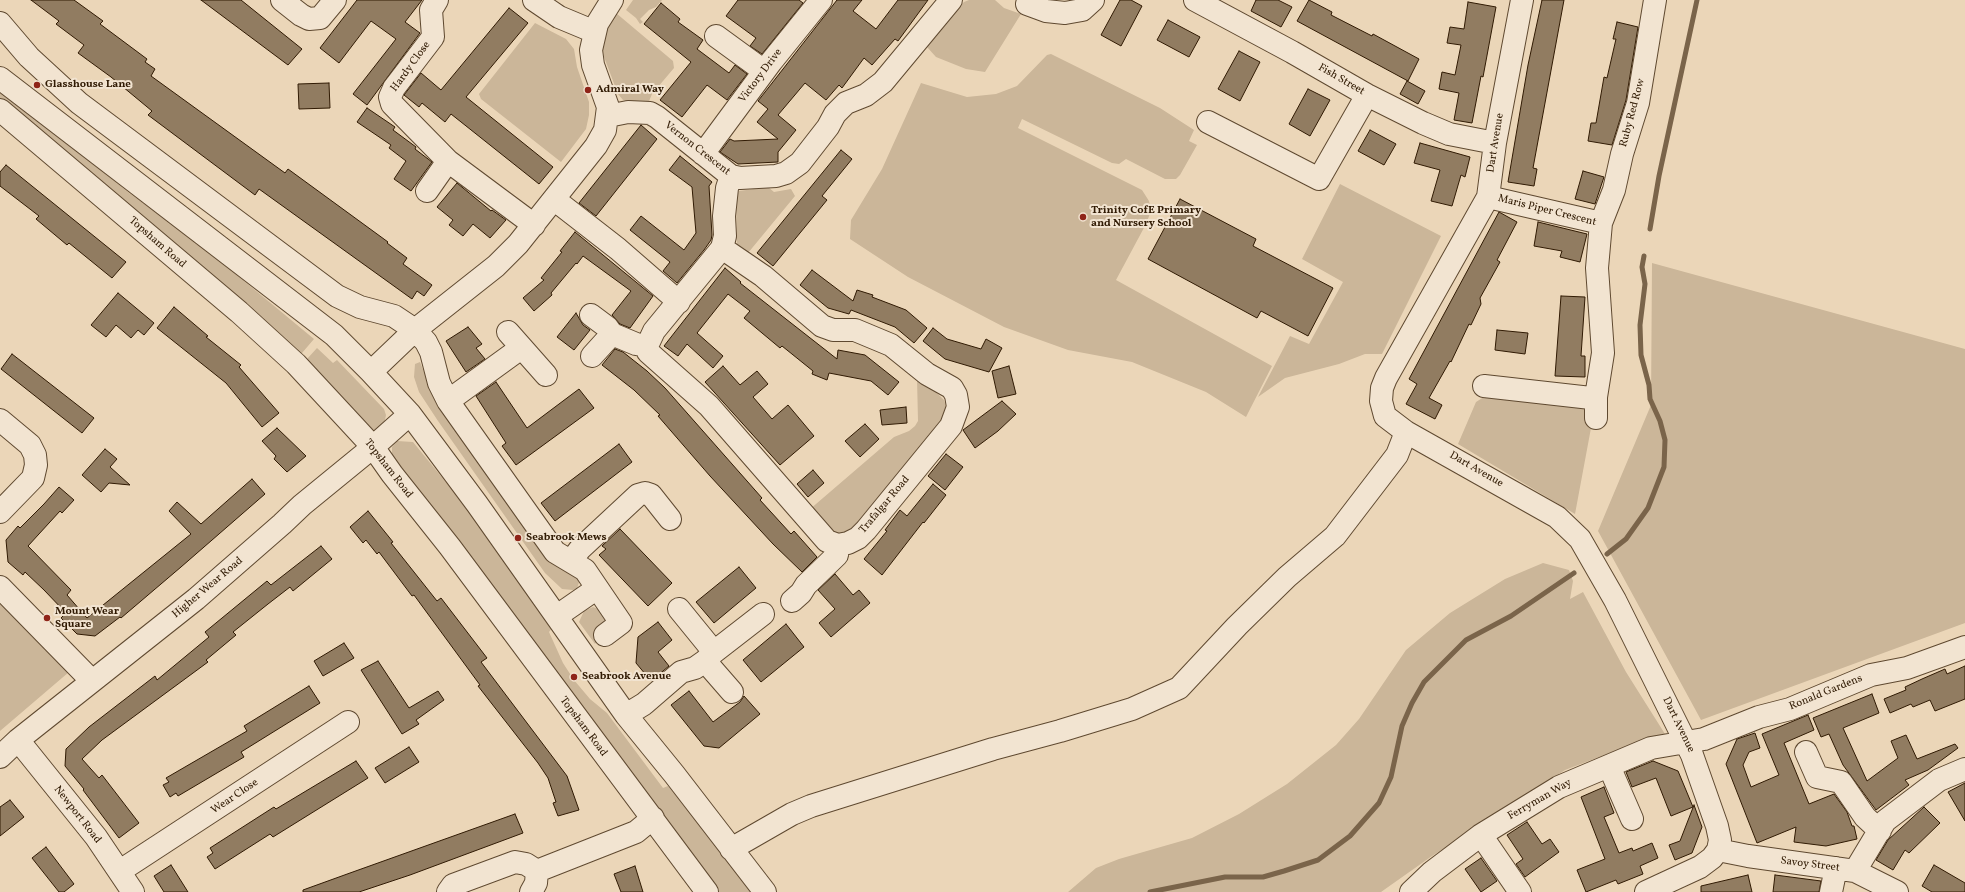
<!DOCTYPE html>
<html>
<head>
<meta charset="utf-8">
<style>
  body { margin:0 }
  canvas { display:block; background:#ebd6b8 }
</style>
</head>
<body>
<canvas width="1965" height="892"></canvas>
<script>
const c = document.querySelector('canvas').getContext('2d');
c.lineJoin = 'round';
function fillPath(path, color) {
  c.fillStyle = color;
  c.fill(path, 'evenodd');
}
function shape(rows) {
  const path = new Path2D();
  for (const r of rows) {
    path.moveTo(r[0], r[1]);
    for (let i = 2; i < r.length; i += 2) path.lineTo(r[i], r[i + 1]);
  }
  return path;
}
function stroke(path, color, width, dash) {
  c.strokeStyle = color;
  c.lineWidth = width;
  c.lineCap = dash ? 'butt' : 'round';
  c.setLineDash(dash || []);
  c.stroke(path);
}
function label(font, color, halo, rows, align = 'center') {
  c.font = font + ' Vollkorn,serif';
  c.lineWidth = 4;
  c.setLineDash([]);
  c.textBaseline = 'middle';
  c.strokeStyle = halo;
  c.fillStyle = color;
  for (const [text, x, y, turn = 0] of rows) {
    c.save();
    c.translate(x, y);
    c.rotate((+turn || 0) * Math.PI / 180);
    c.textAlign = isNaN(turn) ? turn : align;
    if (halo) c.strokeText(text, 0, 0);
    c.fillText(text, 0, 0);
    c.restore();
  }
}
const green = shape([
  [633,0,662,0,656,7,649,10,640,19,643,22,640,24,636,18,626,10],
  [969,0,995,0,1004,8,1021,14,985,72,966,69,936,57,927,47,942,23,964,2],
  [616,13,673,61,674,68,652,94,647,106,623,100,618,94,604,57,602,45,605,31],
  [535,23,566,39,574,49,577,67,589,102,589,115,586,129,561,162,481,99,479,94],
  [1051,54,1160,108,1194,130,1189,141,1197,145,1180,175,1176,179,1165,179,1126,159,1119,164,1112,163,1022,119,1018,128,1142,190,1149,201,1151,211,1146,224,1116,280,1272,366,1246,417,1206,392,1132,362,1068,350,1004,327,908,277,850,239,851,220,882,169,921,83,967,97,996,94,1017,86,1047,55],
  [0,89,128,192,203,247,314,339,302,353,295,353,246,303,0,102],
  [1340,184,1441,236,1382,354,1365,354,1339,364,1285,378,1258,397,1290,336,1309,344,1343,282,1302,259],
  [768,187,774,192,791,189,795,196,748,253,737,244,736,199,739,191],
  [1652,263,1965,349,1965,623,1701,720,1598,531,1651,405],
  [317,348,333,363,337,360,384,409,386,415,384,425,380,430,371,430,306,363,307,359],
  [420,362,424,372,429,371,575,574,579,582,577,589,573,590,562,589,545,573,438,421,419,392,414,377,415,364],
  [917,378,935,391,944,400,946,406,942,423,870,512,849,530,842,534,833,532,809,510,894,437,909,431,915,426,918,421],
  [1487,395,1590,406,1591,428,1575,514,1458,444,1476,402],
  [397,441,413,442,486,531,552,628,549,632,563,663,574,680,590,699,607,713,663,788,668,786,675,794,718,844,755,892,716,892,400,468,392,455,392,447],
  [1543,563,1569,570,1573,581,1570,599,1583,592,1626,672,1665,734,1652,737,1565,770,1432,856,1381,892,1068,892,1096,868,1119,859,1192,838,1239,814,1287,784,1336,745,1359,719,1406,650,1450,613,1505,579],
  [0,604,69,672,0,731],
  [593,607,603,611,608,621,595,644,579,622,584,611]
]);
const stream = shape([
  [1650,229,1659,176,1697,0],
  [1607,554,1626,539,1648,508,1664,467,1665,440,1660,421,1650,399,1649,385,1641,355,1640,325,1645,284,1642,267,1644,256],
  [1150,892,1225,877,1263,877,1284,871,1318,860,1350,836,1379,803,1391,777,1402,726,1412,703,1424,682,1466,640,1511,616,1574,573]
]);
const building = shape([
  [31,0,74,0,103,21,100,24,147,59,145,62,155,69,151,76,285,173,288,169,388,242,387,243,407,258,403,264,432,285,424,296,417,291,412,299,259,189,255,195,148,115,152,111,111,77,78,53,84,45,56,24,59,21,31,0],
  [201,0,241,0,302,49,288,65,201,0],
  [357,0,422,0,405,22,420,33,367,105,353,94,396,39,371,21,339,63,320,48,357,0],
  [738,0,799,0,803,3,762,54,750,46,756,38,726,16,738,0],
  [837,0,862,0,853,11,876,29,898,0,928,0,898,41,895,39,872,65,864,58,842,88,839,85,826,100,805,83,778,115,796,130,778,152,778,162,738,164,720,152,730,139,734,141,778,139,757,122,768,109,758,101,837,0],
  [1120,0,1131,0,1142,6,1121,46,1101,35,1120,0],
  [1256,0,1278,0,1292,7,1281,27,1251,11,1256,0],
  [1309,0,1332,12,1331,15,1372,36,1373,34,1419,59,1408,81,1297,21,1309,0],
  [1542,0,1564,0,1533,168,1537,169,1534,186,1508,182,1528,65,1542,0],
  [1468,2,1496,7,1483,77,1481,76,1472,123,1454,120,1459,93,1439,89,1442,72,1455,75,1461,45,1447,43,1450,27,1464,29,1468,2],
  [661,3,680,19,678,22,703,40,697,49,729,73,735,65,747,74,727,100,707,85,682,117,660,100,691,62,644,24,661,3],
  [509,8,528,23,466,97,553,167,539,184,451,114,445,122,422,103,419,107,404,95,421,73,441,90,509,8],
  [1168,20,1200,37,1189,57,1157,40,1168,20],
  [1617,22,1638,27,1626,100,1612,145,1588,141,1591,123,1596,123,1604,77,1607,78,1616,39,1613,39,1617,22],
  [1239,51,1260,62,1240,101,1218,89,1239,51],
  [1407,81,1425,91,1418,104,1400,94,1407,81],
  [329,83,330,108,299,109,298,84,329,83],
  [1308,89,1330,100,1310,136,1289,124,1308,89],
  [367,108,395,127,393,130,416,147,415,149,432,162,411,191,394,179,406,161,389,148,391,145,357,122,367,108],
  [641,125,657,139,596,216,579,203,641,125],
  [1370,130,1396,144,1384,165,1358,151,1370,130],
  [1420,143,1470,157,1465,177,1461,175,1452,206,1431,201,1440,170,1414,163,1420,143],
  [841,150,852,159,822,196,827,200,773,266,757,253,841,150],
  [680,156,712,182,709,186,712,235,711,240,704,250,677,283,663,271,670,262,630,230,641,216,684,250,696,233,692,187,669,170,680,156],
  [6,165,126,262,112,278,69,243,67,245,36,219,39,216,0,186,0,172,6,165],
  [1583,171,1604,177,1595,204,1575,199,1583,171],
  [457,183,491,211,492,210,506,220,490,238,473,224,463,236,449,225,453,220,437,207,457,183],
  [1180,199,1256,239,1253,246,1333,288,1308,336,1261,311,1257,318,1148,259,1180,199],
  [1499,212,1517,222,1497,260,1500,262,1480,298,1481,304,1471,325,1469,324,1451,362,1450,361,1429,398,1442,405,1435,419,1406,404,1417,384,1409,379,1499,212],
  [1538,222,1587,234,1580,262,1560,257,1562,251,1534,246,1538,222],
  [575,232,653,296,630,328,620,324,612,315,631,291,583,256,577,264,576,263,551,293,552,295,534,311,523,298,544,280,541,278,562,252,560,251,575,232],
  [725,268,741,282,740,283,837,359,838,350,865,355,899,382,888,395,871,381,829,373,827,380,812,374,813,371,782,346,780,348,744,318,750,311,728,294,697,333,723,356,713,368,687,344,678,356,664,346,725,268],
  [812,270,853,301,857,290,873,295,872,297,906,310,927,328,914,343,895,327,851,310,849,314,828,308,800,285,812,270],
  [118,293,154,323,144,335,138,330,131,338,116,325,106,337,91,325,118,293],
  [1561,296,1585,297,1581,356,1585,356,1585,377,1555,376,1561,296],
  [174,307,208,336,206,337,241,365,239,367,279,413,262,427,226,383,157,328,174,307],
  [576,313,583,325,590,330,574,350,557,337,576,313],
  [468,327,482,344,476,348,485,359,466,372,446,341,468,327],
  [933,328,947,339,981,349,986,339,1002,348,989,372,945,359,923,341,933,328],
  [1497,330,1528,333,1525,354,1495,350,1497,330],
  [615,349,623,352,647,371,665,388,762,498,760,500,791,534,794,531,817,557,802,572,773,544,710,476,658,416,660,415,634,390,602,365,615,349],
  [12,354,94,418,82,433,1,369,12,354],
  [723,366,740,385,757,371,768,384,753,397,772,419,788,405,814,436,780,465,705,382,723,366],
  [1009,366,1016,394,998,398,992,371,1009,366],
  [496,382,527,428,579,389,594,408,516,465,502,446,506,443,476,396,496,382],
  [1002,401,1016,414,998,431,975,448,963,430,1002,401],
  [906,407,907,423,882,425,880,410,906,407],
  [865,424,879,439,860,457,845,441,865,424],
  [277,428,306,456,287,472,274,459,276,456,262,441,277,428],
  [619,444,632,462,555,521,541,503,619,444],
  [105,449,117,459,110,467,130,485,109,483,101,492,82,475,105,449],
  [946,454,963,467,945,490,928,476,946,454],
  [813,470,824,483,808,497,797,484,813,470],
  [252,479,265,494,181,567,121,618,120,617,95,636,77,634,61,618,66,613,44,590,25,572,23,575,8,562,6,540,18,526,20,528,44,504,59,487,74,500,62,513,60,511,28,546,71,590,67,595,87,618,191,534,169,511,177,502,201,524,252,479],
  [933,484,946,495,924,523,923,522,882,575,864,559,887,531,885,530,900,510,907,516,933,484],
  [368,511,393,542,391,543,437,601,441,598,487,658,481,662,567,776,579,810,558,816,553,803,556,802,548,778,538,763,478,686,480,685,414,595,412,596,379,552,377,554,366,540,363,543,350,527,368,511],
  [620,529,672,583,648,606,599,555,606,549,602,546,620,529],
  [321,546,332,559,293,591,290,587,268,604,233,632,236,635,206,660,208,662,102,740,82,759,99,778,102,775,139,823,119,838,83,790,84,789,65,766,66,749,89,727,155,676,157,680,209,637,205,632,267,581,271,585,321,546],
  [739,567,756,588,714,623,696,602,739,567],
  [835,574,853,595,859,590,870,603,831,637,819,623,835,609,818,590,835,574],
  [658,622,672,640,658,652,669,666,651,681,636,663,638,637,658,622],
  [786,624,804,647,761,682,743,660,786,624],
  [344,643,354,658,323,676,314,661,344,643],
  [378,661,409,708,438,691,444,700,416,720,419,724,402,734,361,670,378,661],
  [1965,666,1965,699,1935,711,1930,700,1913,707,1911,704,1890,713,1884,699,1906,690,1905,687,1922,679,1945,669,1947,674,1965,666],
  [309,686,320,703,241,752,244,757,178,796,176,793,170,797,163,785,169,782,166,778,247,731,244,726,309,686],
  [689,691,713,722,740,702,744,696,760,714,719,748,704,746,671,705,689,691],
  [1872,694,1879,713,1843,728,1867,781,1898,758,1891,741,1906,735,1917,759,1955,744,1958,748,1928,770,1905,780,1909,785,1876,810,1843,765,1829,734,1821,737,1813,718,1872,694],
  [1808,715,1814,730,1784,743,1809,804,1834,794,1847,812,1852,826,1854,826,1857,839,1826,846,1794,842,1796,827,1757,843,1726,764,1737,739,1755,733,1760,748,1749,752,1743,765,1751,787,1779,775,1762,734,1808,715],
  [409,747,419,762,385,783,375,768,409,747],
  [356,761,368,778,273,837,270,834,215,869,207,857,213,853,210,848,274,807,276,809,356,761],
  [1653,761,1678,771,1693,807,1671,816,1656,778,1632,787,1626,772,1653,761],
  [1965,783,1965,821,1948,792,1965,783],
  [1604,787,1614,813,1604,817,1619,853,1632,848,1633,851,1652,843,1658,858,1640,866,1643,874,1618,884,1616,880,1586,892,1577,870,1605,859,1581,797,1604,787],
  [10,800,24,817,0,836,0,807,10,800],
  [1694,805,1702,827,1692,853,1675,860,1669,845,1680,841,1694,805],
  [1924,807,1940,823,1909,853,1905,850,1893,870,1876,860,1888,840,1924,807],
  [515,814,523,833,410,875,359,892,303,892,303,890,350,873,515,814],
  [1527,822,1542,844,1550,839,1559,852,1525,877,1516,864,1523,859,1507,835,1527,822],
  [46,847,74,884,64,892,59,892,32,858,46,847],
  [1481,858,1497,881,1481,892,1465,869,1481,858],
  [171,865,188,892,164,892,154,876,171,865],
  [1934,865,1965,883,1965,892,1932,892,1922,886,1934,865],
  [635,866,643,892,621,892,614,874,635,866],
  [1748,875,1752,892,1701,892,1701,886,1748,875],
  [1775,875,1821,881,1819,892,1773,892,1775,875]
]);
const minor = shape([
  [282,0,301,15,309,19,320,18,335,0],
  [437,0,431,10,433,37,394,88,390,97,392,104,448,161,534,225],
  [534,0,559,17,595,32],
  [1195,0,1292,52,1367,95,1423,123,1449,134,1495,143],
  [1522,0,1495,143,1488,197,1386,378,1382,388,1381,401,1385,416,1406,432,1557,517,1580,539,1615,600,1692,755,1717,826,1720,840,1718,850,1712,858,1700,867,1646,892],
  [1027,4,1046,11,1065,13,1082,10,1093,0],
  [0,23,29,57,79,103,337,296,360,307,394,316,415,330,426,342,431,352,439,383,448,401,555,552,585,570,621,623,605,635],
  [716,36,764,71],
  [0,78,334,335,371,372,410,414,477,504,626,715,674,774,765,892],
  [0,110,239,312,296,364,348,420,373,447,392,474,450,547,707,892],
  [608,116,628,112,650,113,657,117,731,176,740,178,776,176,786,173,800,163,828,127,835,114,846,103,866,95,883,82,951,0],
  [1208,122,1319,179,1367,95],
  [703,154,771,62,821,0],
  [427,191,448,161],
  [555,200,618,249,679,302],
  [1601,223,1614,190,1622,154,1638,103,1655,0],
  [722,248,763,276,822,326,833,330,855,330,891,345,927,374,952,388,956,395,958,407,951,426,866,530,858,538,848,543,838,545,827,541,709,406,648,352,647,346,654,331,722,248,725,236,724,216,727,188,731,176],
  [591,315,607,327,612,334],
  [508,332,546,375],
  [592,356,612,334,636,344,647,346],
  [371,372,415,330,496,266,518,244,596,146,605,130,608,107,593,65,591,50,597,24,612,0],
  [1484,386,1591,398,1596,397,1603,353,1597,268,1601,223,1488,197],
  [1596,397,1596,418],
  [448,401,521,348],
  [0,420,30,445,35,455,36,465,33,478,0,512],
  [571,561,580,549,638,495,645,493,651,495,670,519],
  [0,587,92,681],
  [792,601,801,593,806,585,837,555,838,545],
  [557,616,596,589],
  [714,652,763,614],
  [705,661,732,692],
  [626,715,644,704,681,672,695,668,705,661,714,652,679,609],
  [18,740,96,837,133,892],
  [1806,752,1817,777,1841,782,1865,817,1880,831],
  [0,757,18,740,196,599,282,524,302,505,373,447,410,414],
  [1609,766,1632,819],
  [1481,835,1520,892],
  [731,849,792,814,811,806,993,749,1060,731,1132,709,1179,688,1237,626,1287,577,1335,536,1397,455,1406,432],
  [1718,850,1748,856,1855,871,1897,892],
  [120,871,348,722],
  [1855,871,1885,821,1939,780,1965,769],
  [448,892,453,885,515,862,526,864,537,871,636,832,653,818],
  [531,892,536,883,537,871],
  [1411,892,1432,872,1481,835,1559,787,1651,748,1704,739,1759,717,1790,709,1871,675,1907,668,1965,647],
  [1831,892,1836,868]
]);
const markers = [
  [37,85,4,"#8f2418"],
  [588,90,4,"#8f2418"],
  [1083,217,4,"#8f2418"],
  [518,538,4,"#8f2418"],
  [47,618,4,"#8f2418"],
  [574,677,4,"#8f2418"]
];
const streetNames = [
  ["Hardy Close",411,67,-54],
  ["Victory Drive",761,76,-53],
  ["Fish Street",1341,80,30],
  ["Ruby Red Row",1633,113,-75],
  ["Dart Avenue",1496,143,-81],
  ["Vernon Crescent",697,149,38],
  ["Maris Piper Crescent",1547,211,14],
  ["Topsham Road",157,243,41],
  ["Topsham Road",388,469,52],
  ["Dart Avenue",1476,470,30],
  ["Trafalgar Road",885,505,-50],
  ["Higher Wear Road",208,588,-40],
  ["Ronald Gardens",1826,693,-22],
  ["Dart Avenue",1678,725,64],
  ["Topsham Road",583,727,53],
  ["Wear Close",235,797,-34],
  ["Ferryman Way",1540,800,-30],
  ["Newport Road",77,815,52],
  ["Savoy Street",1810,865,7]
];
const poiNames = [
  ["Glasshouse Lane",45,85],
  ["Admiral Way",596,90],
  ["Trinity CofE Primary",1091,211],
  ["and Nursery School",1091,224],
  ["Seabrook Mews",526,538],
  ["Mount Wear",55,612],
  ["Square",55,625],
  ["Seabrook Avenue",582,677]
];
fillPath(green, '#cbb699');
stroke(stream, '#7a644a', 5);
fillPath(building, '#917c61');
stroke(building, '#301a03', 1);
stroke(minor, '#5f4930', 24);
stroke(minor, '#f2e4d1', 22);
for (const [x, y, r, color] of markers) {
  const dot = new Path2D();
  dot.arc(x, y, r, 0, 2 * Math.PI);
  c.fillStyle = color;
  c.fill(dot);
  stroke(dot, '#f2e4d1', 1.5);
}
label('11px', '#301a03', '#f2e4d1', streetNames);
label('bold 11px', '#301a03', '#f2e4d1', poiNames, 'left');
</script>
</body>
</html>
